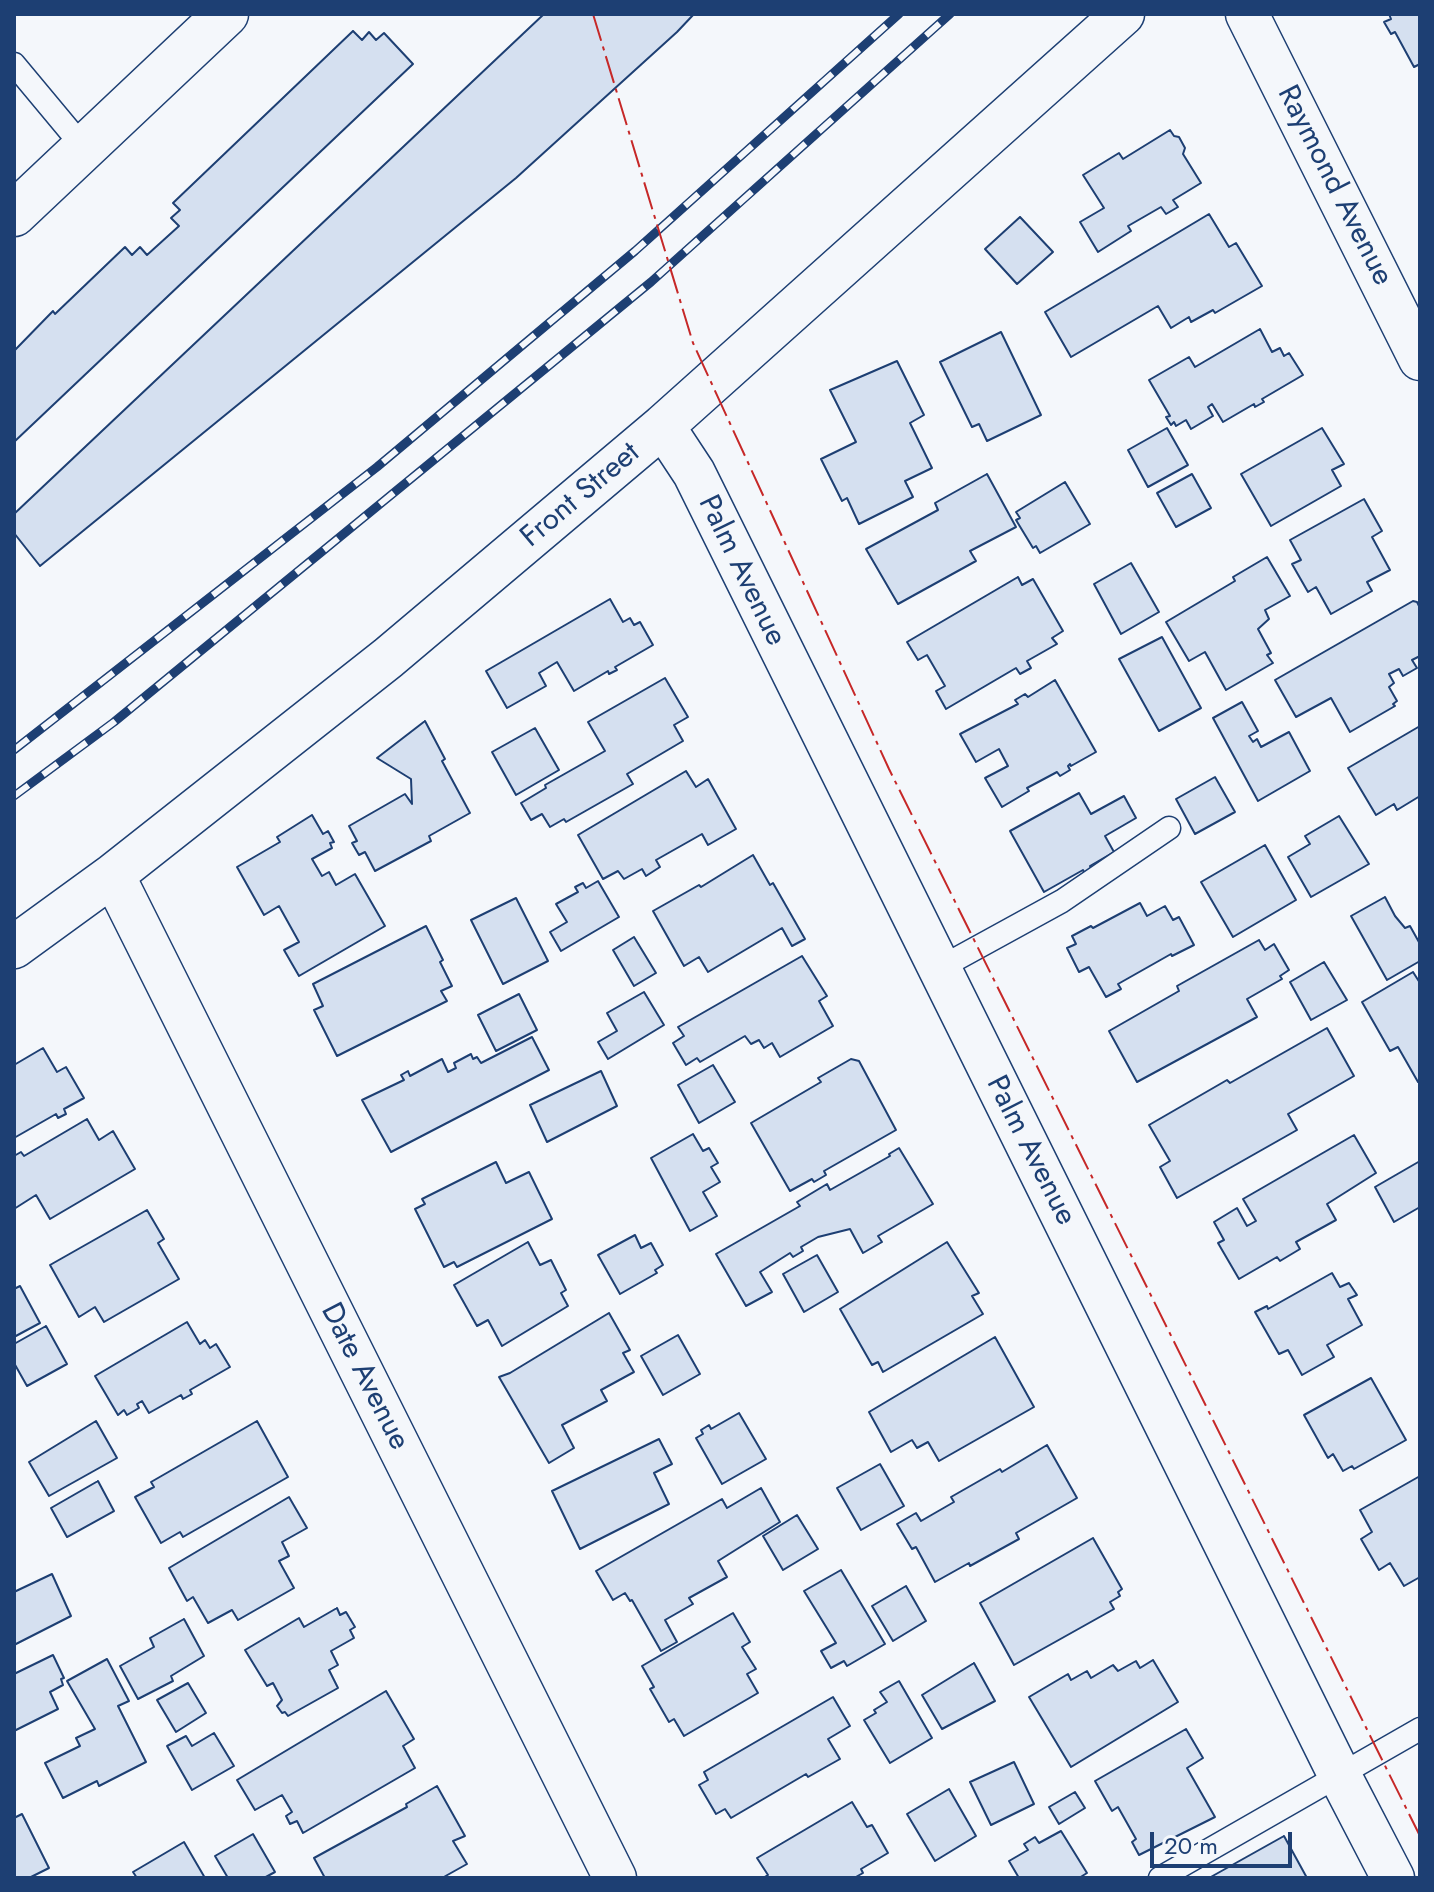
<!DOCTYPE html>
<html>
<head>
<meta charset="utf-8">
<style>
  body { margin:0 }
  #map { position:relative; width:1434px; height:1892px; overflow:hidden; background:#f4f7fb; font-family:Jost,sans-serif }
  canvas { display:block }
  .frame { position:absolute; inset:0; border:16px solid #1d3f73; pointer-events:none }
  .scale { position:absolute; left:1150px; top:1832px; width:142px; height:36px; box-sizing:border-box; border:4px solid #1d3f73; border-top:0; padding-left:10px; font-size:24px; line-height:28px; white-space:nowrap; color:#1d3f73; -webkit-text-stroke:6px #f4f7fb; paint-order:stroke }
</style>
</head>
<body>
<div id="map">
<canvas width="1434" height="1892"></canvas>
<div class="frame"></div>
<div class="scale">20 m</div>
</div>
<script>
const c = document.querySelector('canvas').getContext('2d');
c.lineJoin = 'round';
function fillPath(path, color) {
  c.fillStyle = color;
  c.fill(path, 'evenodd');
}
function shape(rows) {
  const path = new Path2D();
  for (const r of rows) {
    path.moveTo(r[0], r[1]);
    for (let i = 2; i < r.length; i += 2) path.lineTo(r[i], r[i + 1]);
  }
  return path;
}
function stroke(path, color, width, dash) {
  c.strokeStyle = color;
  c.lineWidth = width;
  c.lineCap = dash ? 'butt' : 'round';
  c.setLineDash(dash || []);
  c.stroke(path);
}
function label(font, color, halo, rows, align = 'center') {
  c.font = font + ' Jost,sans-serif';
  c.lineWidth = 6;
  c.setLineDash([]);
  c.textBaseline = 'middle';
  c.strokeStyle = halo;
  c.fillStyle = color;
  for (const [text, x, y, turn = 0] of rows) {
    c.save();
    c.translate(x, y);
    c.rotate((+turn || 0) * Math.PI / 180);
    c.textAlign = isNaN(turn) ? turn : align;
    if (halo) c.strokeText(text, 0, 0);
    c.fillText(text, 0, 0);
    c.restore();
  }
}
const building = shape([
  [544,14,694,14,677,32,516,178,40,566,14,533,14,514,544,14],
  [1389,14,1420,14,1420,64,1414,67,1395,32,1391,34,1384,22,1391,19,1389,14],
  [353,31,362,40,369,32,376,40,384,33,413,64,14,442,14,351,53,311,55,314,125,247,132,255,140,247,147,255,179,226,171,218,180,210,173,203,353,31],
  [1170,130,1174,136,1179,137,1185,148,1183,154,1201,183,1173,200,1178,207,1166,214,1161,207,1128,226,1131,231,1098,252,1080,222,1104,208,1083,175,1119,153,1123,159,1170,130],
  [1209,214,1229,247,1236,243,1262,286,1215,313,1213,310,1191,322,1189,317,1171,328,1158,306,1071,357,1045,312,1209,214],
  [1020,217,1053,252,1017,284,985,249,1020,217],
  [1260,329,1272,352,1280,348,1284,356,1289,353,1303,375,1262,399,1264,402,1255,407,1254,404,1223,422,1212,404,1208,407,1213,416,1191,429,1186,420,1176,426,1174,422,1171,425,1166,417,1170,416,1149,380,1189,357,1195,367,1260,329],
  [1001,332,1041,415,987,441,979,424,972,427,940,362,1001,332],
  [897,361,924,415,910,423,932,468,905,481,913,497,859,524,847,498,842,501,821,459,856,442,830,390,897,361],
  [1167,428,1188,465,1148,487,1128,450,1167,428],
  [1322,428,1344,464,1332,470,1341,486,1271,526,1241,474,1322,428],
  [987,474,1016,527,970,551,976,561,898,604,866,549,938,510,935,503,987,474],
  [1192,474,1211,508,1176,527,1157,493,1192,474],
  [1065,482,1090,524,1040,553,1036,546,1033,548,1016,520,1020,518,1016,512,1065,482],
  [1364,499,1382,531,1372,537,1390,570,1367,582,1372,591,1331,614,1316,587,1308,592,1292,564,1301,560,1290,540,1364,499],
  [1267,557,1290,596,1265,610,1269,619,1258,629,1271,653,1267,655,1273,663,1226,690,1205,652,1189,661,1166,622,1235,581,1233,577,1267,557],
  [1131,563,1159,612,1121,634,1094,584,1131,563],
  [1018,577,1022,585,1033,579,1063,631,1052,638,1057,644,1027,661,1031,668,1020,674,1016,668,946,709,936,691,945,686,927,655,918,660,907,642,1018,577],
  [610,599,623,622,630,618,634,625,640,622,653,645,615,667,617,670,609,674,608,671,574,691,557,662,539,673,546,686,507,708,486,671,610,599],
  [1413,601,1417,602,1420,608,1420,656,1412,660,1417,668,1403,676,1399,669,1389,674,1394,683,1389,687,1397,701,1393,704,1395,706,1350,732,1331,698,1296,717,1275,680,1413,601],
  [1162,637,1201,708,1159,731,1119,659,1162,637],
  [665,678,688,717,674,725,683,741,627,774,633,784,566,822,564,819,550,827,542,814,531,820,521,803,546,788,545,785,605,751,588,722,665,678],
  [1055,680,1096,752,1071,766,1070,764,1068,766,1070,770,1060,776,1057,772,1027,788,1029,791,1002,807,985,778,1008,766,999,749,976,762,960,734,1018,704,1015,700,1025,694,1028,697,1055,680],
  [1242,702,1258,731,1249,736,1253,742,1257,739,1261,747,1289,732,1310,771,1258,801,1213,718,1242,702],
  [425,721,445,759,442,761,470,813,429,836,431,841,375,871,365,852,359,855,352,843,357,841,349,826,405,794,412,804,411,779,377,758,425,721],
  [1420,726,1420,796,1397,810,1394,804,1376,815,1348,768,1420,726],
  [535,728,559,770,516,795,492,752,535,728],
  [686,771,696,787,708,779,736,829,708,845,702,834,656,860,660,867,646,876,642,869,624,879,618,871,603,879,578,835,686,771],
  [1215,777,1235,812,1195,834,1176,799,1215,777],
  [1079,793,1091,814,1124,796,1136,818,1105,836,1114,852,1090,866,1092,870,1085,874,1083,870,1044,892,1010,831,1079,793],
  [312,815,323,834,328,831,334,842,330,843,332,848,312,859,322,876,329,872,336,885,355,874,385,926,299,976,284,950,299,942,279,906,264,915,237,867,280,842,277,837,312,815],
  [1339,816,1369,864,1311,897,1288,857,1310,844,1305,836,1339,816],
  [1265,845,1296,900,1233,937,1201,882,1265,845],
  [753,855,770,885,773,883,805,939,792,946,782,928,708,972,699,957,684,966,653,911,699,885,701,887,753,855],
  [598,881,619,917,561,951,550,932,567,922,556,904,578,892,575,887,583,883,586,888,598,881],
  [1385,897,1395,916,1405,928,1410,926,1420,944,1420,961,1387,980,1351,916,1385,897],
  [516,898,548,961,503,984,471,920,516,898],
  [1140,903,1147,916,1165,906,1173,920,1179,917,1194,945,1172,956,1171,954,1118,984,1121,989,1106,997,1089,967,1079,972,1067,948,1076,944,1072,936,1091,926,1093,928,1140,903],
  [426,926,443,960,440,962,452,986,441,991,447,1001,337,1056,314,1010,323,1006,313,984,426,926],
  [634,937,656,973,634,986,613,950,634,937],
  [1259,940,1265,950,1274,944,1289,970,1280,976,1282,979,1247,999,1257,1017,1137,1082,1109,1031,1179,991,1177,986,1259,940],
  [802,956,827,996,819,1001,833,1026,780,1057,772,1043,764,1048,759,1040,751,1044,745,1036,700,1062,697,1058,686,1065,673,1043,684,1036,678,1027,802,956],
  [1324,962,1347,1000,1311,1020,1290,982,1324,962],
  [1413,972,1420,983,1420,1081,1418,1082,1398,1047,1390,1051,1362,1002,1413,972],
  [644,992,664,1025,608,1059,598,1042,617,1031,607,1013,644,992],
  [519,994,537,1030,496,1051,478,1015,519,994],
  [1327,1028,1354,1076,1288,1114,1297,1130,1177,1198,1160,1167,1170,1161,1149,1125,1227,1080,1230,1083,1327,1028],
  [532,1037,549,1070,391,1152,362,1100,404,1080,401,1075,408,1071,410,1076,442,1059,448,1072,456,1068,454,1063,471,1054,473,1059,477,1057,481,1063,532,1037],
  [43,1048,57,1072,66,1067,84,1098,64,1109,66,1114,58,1118,56,1114,14,1138,14,1065,43,1048],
  [851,1059,859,1061,896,1130,824,1171,826,1175,814,1182,812,1179,790,1191,751,1123,821,1082,818,1078,851,1059],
  [713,1065,735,1102,699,1123,678,1085,713,1065],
  [601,1071,617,1106,547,1142,530,1105,601,1071],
  [87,1119,99,1140,113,1131,135,1169,50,1219,36,1195,14,1209,14,1156,21,1152,24,1156,87,1119],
  [693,1134,703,1151,709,1148,718,1163,711,1167,720,1182,703,1192,717,1216,690,1231,651,1158,693,1134],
  [1354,1135,1376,1173,1327,1204,1336,1220,1296,1242,1300,1249,1280,1261,1277,1257,1239,1279,1218,1243,1224,1240,1214,1222,1237,1208,1247,1226,1256,1221,1243,1199,1354,1135],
  [899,1148,933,1204,878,1236,882,1242,863,1253,850,1229,818,1237,801,1247,803,1251,793,1257,790,1253,760,1272,772,1292,746,1306,716,1254,800,1206,797,1202,827,1184,830,1190,890,1156,889,1154,899,1148],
  [1420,1161,1420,1207,1394,1222,1375,1187,1420,1161],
  [496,1162,506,1183,529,1172,552,1219,457,1267,454,1262,444,1267,415,1209,425,1204,422,1199,496,1162],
  [147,1210,164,1239,158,1243,179,1279,104,1322,95,1307,79,1317,50,1265,147,1210],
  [635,1235,641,1248,651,1243,663,1265,655,1270,657,1273,620,1294,598,1255,635,1235],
  [528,1242,540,1265,551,1260,566,1290,561,1293,568,1306,502,1346,488,1320,477,1326,454,1285,528,1242],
  [947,1242,979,1293,972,1296,983,1314,883,1372,878,1362,872,1365,840,1309,947,1242],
  [817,1255,838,1292,804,1312,783,1274,817,1255],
  [1332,1273,1340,1287,1349,1283,1357,1295,1348,1299,1362,1325,1327,1345,1334,1357,1302,1375,1288,1350,1279,1354,1255,1312,1267,1306,1268,1309,1332,1273],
  [20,1286,40,1323,14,1337,14,1289,20,1286],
  [609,1313,630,1350,623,1353,634,1372,601,1390,607,1401,562,1425,574,1448,549,1463,499,1377,510,1373,609,1313],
  [187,1322,200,1344,205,1340,210,1348,216,1344,230,1367,190,1390,192,1394,183,1399,181,1395,149,1413,142,1401,137,1404,139,1408,127,1415,124,1410,118,1415,95,1376,187,1322],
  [46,1326,67,1364,27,1386,14,1363,14,1344,46,1326],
  [678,1335,700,1374,663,1395,641,1356,678,1335],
  [995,1337,1034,1407,939,1461,928,1442,917,1448,912,1440,891,1452,869,1412,995,1337],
  [1371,1378,1406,1440,1354,1469,1352,1466,1343,1471,1333,1454,1328,1458,1304,1415,1371,1378],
  [739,1413,766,1459,722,1484,696,1438,703,1434,701,1430,709,1425,711,1429,739,1413],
  [96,1421,117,1458,49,1496,29,1462,96,1421],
  [257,1421,288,1477,183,1537,180,1532,161,1543,135,1497,154,1487,151,1482,257,1421],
  [659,1439,672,1464,654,1473,669,1504,580,1549,552,1491,659,1439],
  [1047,1445,1077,1498,1016,1533,1019,1539,970,1566,969,1563,935,1582,916,1547,912,1549,897,1524,916,1513,921,1521,954,1502,951,1497,1000,1469,1002,1472,1047,1445],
  [880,1464,904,1506,861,1530,837,1488,880,1464],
  [1420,1476,1420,1577,1404,1586,1390,1563,1379,1570,1361,1539,1372,1532,1360,1510,1420,1476],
  [98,1481,114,1511,67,1537,51,1508,98,1481],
  [761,1488,780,1522,718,1561,727,1577,689,1598,693,1604,665,1620,677,1642,661,1651,632,1600,630,1601,625,1593,613,1600,596,1571,722,1499,727,1508,761,1488],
  [289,1497,307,1528,282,1542,289,1556,279,1561,294,1588,238,1620,232,1610,208,1623,193,1597,187,1601,169,1568,289,1497],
  [797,1515,818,1549,783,1570,763,1536,797,1515],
  [1093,1538,1122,1589,1118,1592,1120,1596,1110,1602,1114,1609,1014,1665,980,1603,1093,1538],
  [841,1570,885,1644,847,1666,844,1661,831,1668,821,1651,836,1643,804,1591,841,1570],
  [52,1574,71,1616,14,1645,14,1592,52,1574],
  [906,1586,926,1621,893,1641,872,1606,906,1586],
  [337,1608,340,1615,346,1612,355,1627,350,1630,354,1638,331,1651,338,1665,329,1670,338,1688,288,1716,285,1712,282,1713,277,1706,282,1700,273,1683,267,1686,245,1650,299,1618,304,1627,337,1608],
  [733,1613,750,1642,742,1647,756,1669,747,1674,758,1693,684,1736,674,1719,669,1722,650,1689,654,1687,642,1666,733,1613],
  [184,1619,204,1656,171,1676,173,1681,138,1699,120,1666,154,1647,150,1638,184,1619],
  [53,1655,64,1678,61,1679,63,1685,50,1692,58,1709,14,1731,14,1674,53,1655],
  [107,1659,129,1701,118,1706,146,1762,99,1786,97,1781,63,1798,45,1763,80,1746,76,1738,95,1729,67,1681,107,1659],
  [1153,1660,1178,1702,1071,1767,1029,1697,1068,1674,1071,1680,1087,1671,1091,1678,1113,1665,1118,1671,1136,1661,1140,1668,1153,1660],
  [974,1663,995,1701,942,1729,922,1695,974,1663],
  [899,1681,932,1738,890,1763,864,1720,876,1713,874,1710,887,1702,880,1692,899,1681],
  [188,1683,206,1713,176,1732,157,1700,188,1683],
  [386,1691,414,1739,403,1746,415,1768,303,1833,297,1821,290,1824,286,1816,292,1812,282,1795,255,1810,237,1780,386,1691],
  [833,1697,850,1726,828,1739,840,1759,808,1777,806,1774,731,1818,725,1809,716,1814,699,1785,708,1780,704,1772,833,1697],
  [1186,1729,1203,1758,1187,1768,1215,1817,1139,1855,1132,1842,1136,1839,1118,1807,1112,1811,1095,1781,1186,1729],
  [214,1733,234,1766,192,1790,167,1746,186,1736,192,1746,214,1733],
  [1014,1762,1034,1804,991,1825,970,1782,1014,1762],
  [437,1786,465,1836,453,1841,467,1864,442,1878,325,1878,314,1858,407,1807,406,1804,437,1786],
  [949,1789,976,1836,935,1861,907,1814,949,1789],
  [1075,1792,1085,1808,1059,1824,1049,1807,1075,1792],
  [852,1802,867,1827,872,1825,888,1853,861,1869,863,1873,854,1878,763,1878,768,1875,757,1858,852,1802],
  [22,1814,49,1868,29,1878,14,1878,14,1818,22,1814],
  [1061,1831,1087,1873,1079,1878,1019,1878,1009,1861,1028,1850,1024,1844,1035,1837,1039,1843,1061,1831],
  [253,1834,275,1872,264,1878,228,1878,215,1856,253,1834],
  [1284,1836,1307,1878,1209,1878,1284,1836],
  [184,1842,205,1878,137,1878,133,1872,184,1842]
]);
const service = shape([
  [14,64,84,148],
  [938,969,1062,901,1169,828],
  [1160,1878,1420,1729]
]);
const minor = shape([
  [1247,14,1420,359],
  [663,426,694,473,1340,1776,1393,1878],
  [113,875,615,1878],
  [14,947,113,875,388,658,663,426,1123,14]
]);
const secondary = shape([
  [14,214,226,14]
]);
const rail = shape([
  [14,750,377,467,635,251,899,14],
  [14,796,114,722,651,282,950,14]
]);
const power = shape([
  [593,14,693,343,889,769,1420,1836]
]);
const streetNames = [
  ["Raymond Avenue",1334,186,63],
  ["Front Street",581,496,-40],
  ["Palm Avenue",741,571,64],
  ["Palm Avenue",1030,1151,63],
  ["Date Avenue",364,1377,63]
];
fillPath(building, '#d5e0f0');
stroke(building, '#1d3f73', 2);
stroke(service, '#1d3f73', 25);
stroke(minor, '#1d3f73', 45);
stroke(secondary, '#1d3f73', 47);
stroke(service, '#f4f7fb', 22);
stroke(minor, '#f4f7fb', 42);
stroke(secondary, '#f4f7fb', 44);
stroke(rail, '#1d3f73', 9);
stroke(rail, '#f4f7fb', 6, [18]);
stroke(power, '#c62828', 2, [28, 6, 4, 6]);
label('30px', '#1d3f73', '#f4f7fb', streetNames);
</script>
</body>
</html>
